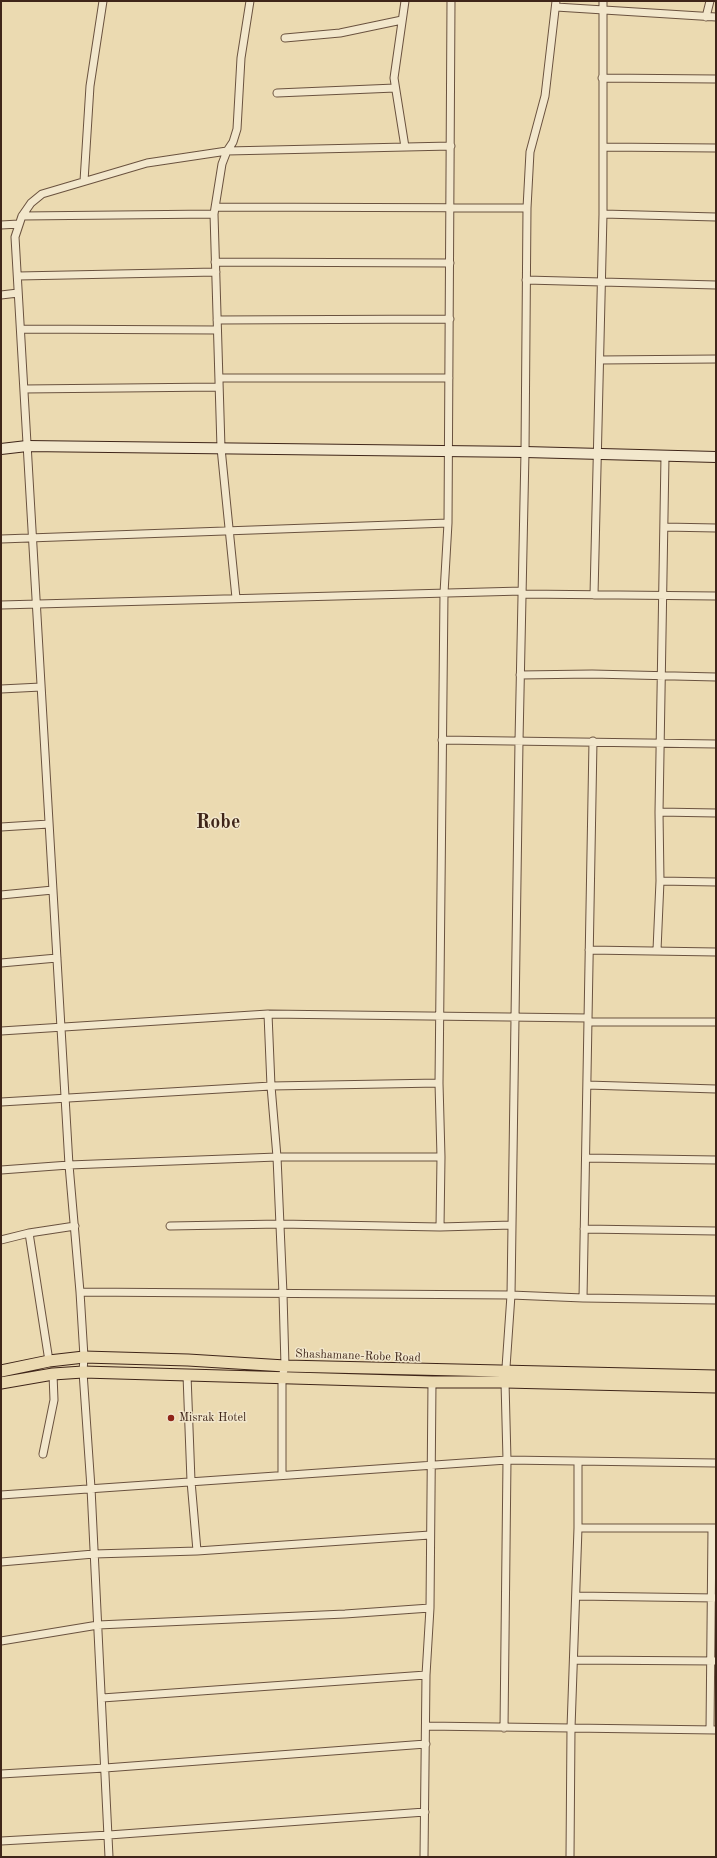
<!DOCTYPE html>
<html>
<head>
<meta charset="utf-8">
<style>
  body { margin:0 }
  #map { position:relative; width:717px; height:1858px; overflow:hidden; background:#ebdab1; font-family:"Old Standard TT",serif }
  canvas { display:block }
  .frame { position:absolute; inset:0; border:2px solid #3f2519; pointer-events:none }
</style>
</head>
<body>
<div id="map">
<canvas width="717" height="1858"></canvas>
<div class="frame"></div>
</div>
<script>
const c = document.querySelector('canvas').getContext('2d');
c.lineJoin = 'round';
function shape(rows) {
  const path = new Path2D();
  for (const r of rows) {
    path.moveTo(r[0], r[1]);
    for (let i = 2; i < r.length; i += 2) path.lineTo(r[i], r[i + 1]);
  }
  return path;
}
function stroke(path, color, width, dash) {
  c.strokeStyle = color;
  c.lineWidth = width;
  c.lineCap = dash ? 'butt' : 'round';
  c.setLineDash(dash || []);
  c.stroke(path);
}
function label(font, color, halo, rows, align = 'center') {
  c.font = font + ' "Old Standard TT",serif';
  c.lineWidth = 3;
  c.setLineDash([]);
  c.textBaseline = 'middle';
  c.strokeStyle = halo;
  c.fillStyle = color;
  for (const [text, x, y, turn = 0] of rows) {
    c.save();
    c.translate(x, y);
    c.rotate((+turn || 0) * Math.PI / 180);
    c.textAlign = isNaN(turn) ? turn : align;
    if (halo) c.strokeText(text, 0, 0);
    c.fillText(text, 0, 0);
    c.restore();
  }
}
const street = shape([
  [405,1,394,78,405,147],
  [556,7,716,17],
  [706,17,710,1],
  [285,38,340,33,402,20],
  [602,78,716,79],
  [277,93,395,88],
  [603,147,716,148],
  [84,181,90,86,103,1],
  [216,207,527,208],
  [603,214,716,217],
  [22,216,214,214],
  [1,225,19,224],
  [215,262,450,263],
  [18,276,216,272],
  [526,280,716,285],
  [1,295,18,293],
  [217,320,450,319],
  [21,329,217,330],
  [600,360,716,359],
  [219,378,449,378],
  [24,389,219,387],
  [664,527,716,528],
  [1,539,448,523],
  [522,594,716,596],
  [594,595,603,214,603,1],
  [236,598,221,448,214,214,222,164,227,151,233,142,237,129,241,58,250,1],
  [1,605,522,591],
  [520,675,592,674,716,677],
  [1,689,41,687],
  [442,740,716,744],
  [659,812,716,813],
  [1,827,49,824],
  [660,881,716,882],
  [1,895,53,890],
  [589,950,716,952],
  [657,950,660,881,659,812,665,456],
  [1,963,57,958],
  [268,1014,271,1086,277,1157,283,1294,285,1366,282,1377,282,1475],
  [588,1022,716,1022],
  [1,1031,268,1014,588,1018],
  [587,1085,716,1089],
  [1,1102,271,1086,439,1083],
  [586,1158,716,1160],
  [1,1170,69,1165,277,1157,441,1157],
  [170,1226,280,1224,440,1227,512,1225],
  [440,1227,441,1157,439,1083,444,593,448,523,451,1],
  [584,1229,716,1231],
  [29,1233,49,1361],
  [1,1240,29,1233,75,1226],
  [80,1292,511,1295,583,1298,716,1300],
  [583,1298,593,741],
  [187,1375,191,1481,197,1551],
  [43,1454,54,1400,53,1374],
  [1,1495,507,1460,716,1463],
  [578,1528,716,1528],
  [1,1562,94,1554,197,1551,430,1535],
  [576,1596,716,1598],
  [1,1641,98,1625,345,1614,430,1608],
  [575,1660,716,1661],
  [102,1698,426,1675],
  [426,1726,716,1730],
  [504,1728,507,1460,505,1382,511,1295,519,741,525,452,527,208,530,152,545,96,556,1],
  [710,1730,712,1528],
  [1,1774,105,1768,426,1744],
  [1,1841,109,1835,425,1812],
  [109,1857,91,1488,83,1372,84,1357,80,1292,69,1165,54,908,15,237,22,216,31,203,42,194,147,163,227,151,451,146],
  [424,1857,426,1675,430,1608,432,1382],
  [570,1857,571,1728,578,1528,578,1462]
]);
const secondary = shape([
  [1,449,27,446,525,452,716,457]
]);
const primary = shape([
  [1,1371,49,1361,84,1357,188,1360,285,1366,716,1376],
  [1,1383,53,1374,83,1372,432,1382,505,1382,716,1387]
]);
const markers = [
  [171,1418,4,"#8f2418"]
];
const streetNames = [
  ["Shashamane-Robe Road",358,1356,2]
];
const poiNames = [
  ["Misrak Hotel",179,1418]
];
const townNames = [
  ["Robe",218,823]
];
stroke(street, '#6a523f', 9);
stroke(secondary, '#3f2519', 12);
stroke(primary, '#3f2519', 13);
stroke(street, '#f2e7cc', 7);
stroke(secondary, '#f2e7cc', 10);
stroke(primary, '#ebdab1', 11);
for (const [x, y, r, color] of markers) {
  const dot = new Path2D();
  dot.arc(x, y, r, 0, 2 * Math.PI);
  c.fillStyle = color;
  c.fill(dot);
  stroke(dot, '#f2e7cc', 1.5);
}
label('12px', '#3f2519', '#f2e7cc', streetNames);
label('12px', '#3f2519', '#f2e7cc', poiNames, 'left');
label('bold 20px', '#3f2519', '#f2e7cc', townNames);
</script>
</body>
</html>
